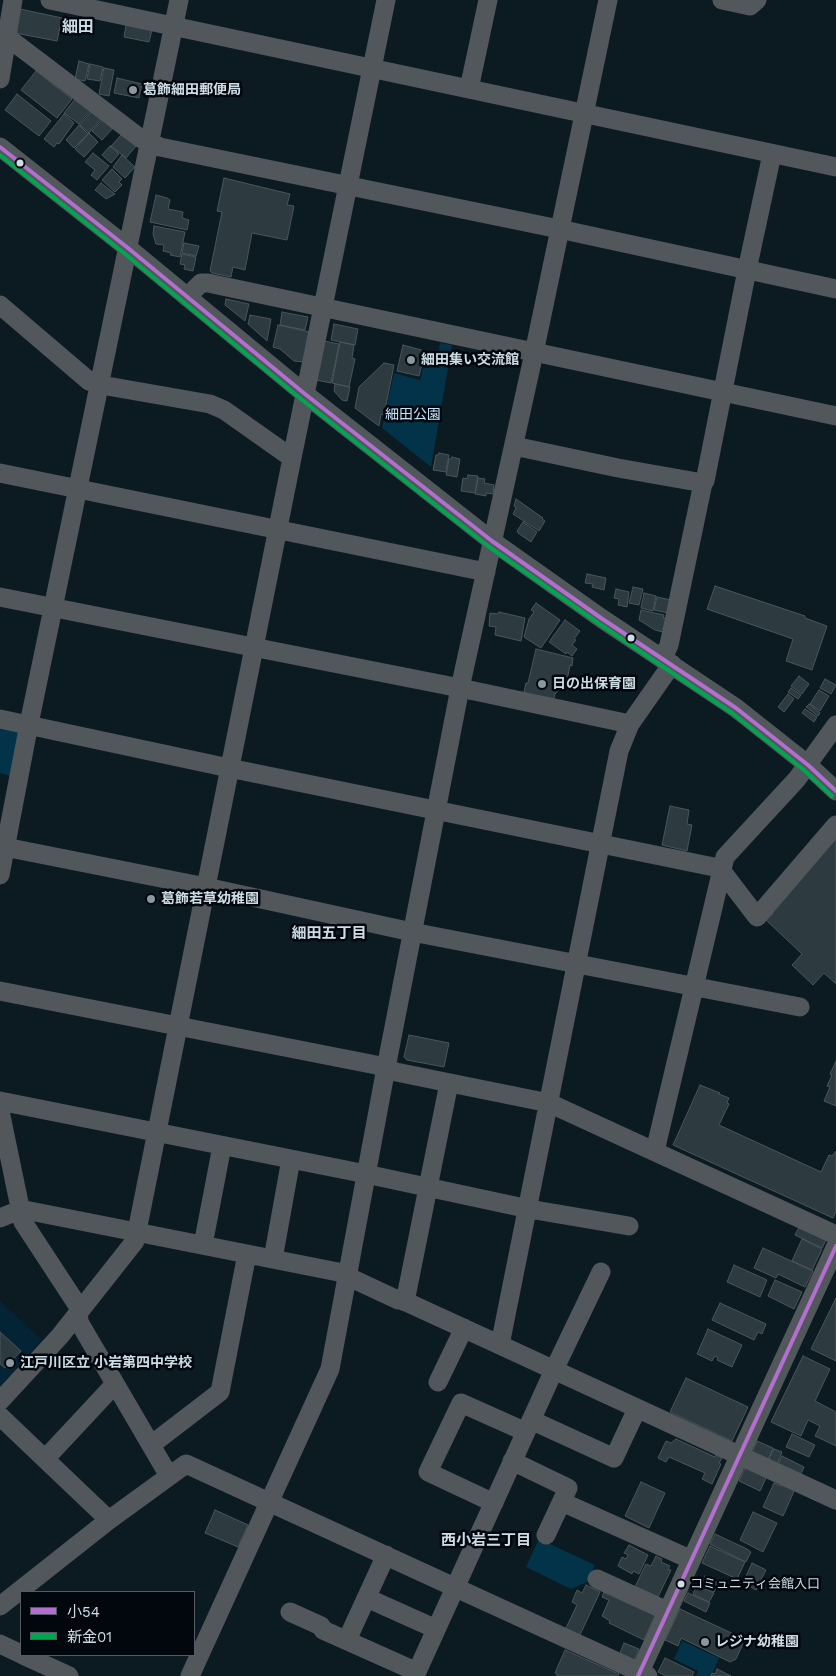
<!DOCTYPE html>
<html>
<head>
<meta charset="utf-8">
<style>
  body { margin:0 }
  #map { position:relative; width:836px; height:1676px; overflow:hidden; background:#0c1a22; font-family:"Work Sans","Noto Sans JP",sans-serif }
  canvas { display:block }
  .legend { position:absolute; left:20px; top:1591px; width:175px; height:65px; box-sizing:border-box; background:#01070c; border:1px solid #535c63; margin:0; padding:6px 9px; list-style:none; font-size:15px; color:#cddce5 }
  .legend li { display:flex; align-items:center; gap:10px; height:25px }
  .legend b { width:25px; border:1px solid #535c63 }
</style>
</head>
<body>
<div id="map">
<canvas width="836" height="1676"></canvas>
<ul class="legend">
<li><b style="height:6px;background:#b36fd0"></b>小54</li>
<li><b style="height:6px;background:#00a651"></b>新金01</li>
</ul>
</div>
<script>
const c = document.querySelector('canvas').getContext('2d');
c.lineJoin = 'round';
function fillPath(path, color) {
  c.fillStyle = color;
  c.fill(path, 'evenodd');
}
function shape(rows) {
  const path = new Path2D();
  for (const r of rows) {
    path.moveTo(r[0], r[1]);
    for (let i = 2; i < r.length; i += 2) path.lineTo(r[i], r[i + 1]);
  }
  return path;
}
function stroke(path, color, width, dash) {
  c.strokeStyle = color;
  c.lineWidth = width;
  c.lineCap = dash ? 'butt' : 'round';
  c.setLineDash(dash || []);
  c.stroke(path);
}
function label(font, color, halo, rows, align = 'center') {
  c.font = font + ' "Work Sans","Noto Sans JP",sans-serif';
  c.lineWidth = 5;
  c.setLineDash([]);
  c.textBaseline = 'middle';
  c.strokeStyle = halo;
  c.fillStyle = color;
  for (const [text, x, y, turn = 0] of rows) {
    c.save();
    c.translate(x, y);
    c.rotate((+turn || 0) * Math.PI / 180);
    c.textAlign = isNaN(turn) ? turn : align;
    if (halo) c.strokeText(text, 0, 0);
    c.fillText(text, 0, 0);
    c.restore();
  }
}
const built = shape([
  [0,1301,42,1340,0,1386]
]);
const green = shape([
  [440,343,452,345,431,467,382,428,394,373,420,380,425,359,437,361],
  [0,729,19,732,10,776,0,773],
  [539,1539,595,1565,587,1582,571,1589,526,1567],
  [682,1641,719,1658,711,1676,696,1676,698,1671,674,1659]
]);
const building = shape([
  [20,9,62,18,57,41,15,33,20,9],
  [126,25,152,30,149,42,124,37,126,25],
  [79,61,89,64,85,81,75,79,79,61],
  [90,64,103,67,100,81,87,79,90,64],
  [104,68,114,70,109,96,99,94,104,68],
  [36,71,72,99,57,118,21,90,36,71],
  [117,78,142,84,139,98,114,93,117,78],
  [17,94,51,121,39,136,5,110,17,94],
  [76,98,91,110,79,124,64,113,76,98],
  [92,111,101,118,89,133,80,125,92,111],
  [64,114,74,123,59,144,57,143,54,147,44,139,64,114],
  [103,118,114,127,102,140,92,131,103,118],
  [79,125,88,134,74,148,66,140,79,125],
  [89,133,98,142,84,157,75,149,89,133],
  [122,134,136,146,126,158,111,146,122,134],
  [110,146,119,154,111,163,102,155,110,146],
  [93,153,109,166,97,180,91,175,95,170,85,162,93,153],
  [122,155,135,167,125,178,113,167,122,155],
  [112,169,122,179,119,182,122,185,115,192,102,180,112,169],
  [224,178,290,194,287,205,294,206,287,240,252,233,245,270,233,267,231,277,212,273,210,271,222,212,217,211,224,178],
  [101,183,115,194,106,199,95,190,101,183],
  [156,195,167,198,170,200,168,209,183,212,182,218,189,220,187,230,150,222,156,195],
  [154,226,185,232,180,257,170,255,171,253,163,251,164,245,156,244,153,234,154,226],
  [184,243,199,246,196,256,182,253,184,243],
  [182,254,196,257,193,271,184,269,185,265,180,264,182,254],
  [226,299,249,304,245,321,225,305,226,299],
  [282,312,308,317,305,330,280,325,282,312],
  [250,315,271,319,267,341,248,324,250,315],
  [334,324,358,329,355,345,331,340,334,324],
  [278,325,310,332,304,362,294,361,280,349,273,347,278,325],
  [324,341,339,344,331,383,316,380,324,341],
  [340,342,354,345,352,358,355,359,349,387,332,383,340,342],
  [403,345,425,351,419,376,397,371,403,345],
  [384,363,394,365,384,415,381,414,379,426,355,408,359,387,384,363],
  [335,384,350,387,347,401,342,400,334,391,335,384],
  [439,453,449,455,446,472,433,470,436,455,438,455,439,453],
  [452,457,460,459,457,477,446,475,449,459,451,459,452,457],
  [468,475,478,476,475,493,461,491,463,478,467,479,468,475],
  [478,478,485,479,484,483,494,485,493,494,486,493,486,496,475,494,478,478],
  [516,499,543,518,542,519,545,521,539,531,513,514,516,508,514,506,516,499],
  [523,522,537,532,531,542,518,533,517,531,523,522],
  [587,574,606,578,604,590,592,587,593,584,585,583,587,574],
  [715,586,805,616,805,618,827,626,812,670,786,661,793,639,707,609,715,586],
  [633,587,643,589,639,605,629,603,633,587],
  [616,589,629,592,627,607,618,605,619,599,614,598,616,589],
  [644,593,656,596,653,611,641,608,644,593],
  [657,597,671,600,668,613,654,610,657,597],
  [536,603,560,620,541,648,524,637,529,619,534,612,531,610,536,603],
  [641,610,664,615,663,618,666,618,663,632,655,630,639,620,641,610],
  [499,612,525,618,521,641,495,635,496,627,489,626,490,613,498,614,499,612],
  [565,620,580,631,574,639,576,640,572,645,577,649,572,656,567,652,566,654,549,642,565,620],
  [536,649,573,658,572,666,570,665,567,680,555,694,553,702,523,696,526,683,528,683,536,649],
  [799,676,809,684,802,694,791,686,799,676],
  [825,679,836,685,831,694,820,688,825,679],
  [791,688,801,695,798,699,788,692,791,688],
  [819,690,829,696,820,711,810,704,819,690],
  [788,694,794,699,784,712,778,707,788,694],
  [809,704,820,713,818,716,806,707,809,704],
  [805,709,817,717,814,722,802,713,805,709],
  [670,806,689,810,687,824,692,825,687,851,662,845,670,806],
  [836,835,836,984,824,973,813,985,792,965,802,954,766,920,773,914,767,909,836,835],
  [409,1035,449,1043,444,1067,407,1060,404,1057,409,1035],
  [836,1061,836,1106,824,1101,830,1087,827,1086,832,1075,830,1074,836,1061],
  [700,1085,720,1093,719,1094,729,1098,727,1103,729,1104,719,1125,821,1172,829,1155,832,1156,836,1151,836,1212,833,1218,673,1145,700,1085],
  [799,1227,826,1240,822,1248,795,1235,799,1227],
  [802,1239,822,1249,812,1270,792,1261,802,1239],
  [763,1248,813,1271,805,1287,778,1274,776,1278,754,1268,763,1248],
  [734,1265,767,1280,760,1297,727,1282,734,1265],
  [775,1280,802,1292,794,1309,768,1296,775,1280],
  [836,1298,836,1361,811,1349,836,1298],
  [720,1303,766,1324,762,1334,758,1332,754,1340,712,1320,720,1303],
  [708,1329,742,1345,732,1367,717,1360,718,1358,715,1356,712,1361,697,1354,708,1329],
  [0,1332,21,1351,5,1368,0,1364,0,1332],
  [803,1356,830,1369,815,1401,836,1412,836,1446,815,1436,820,1426,808,1420,801,1436,771,1422,803,1356],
  [686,1378,748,1407,732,1441,670,1412,686,1378],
  [792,1434,815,1445,809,1457,786,1447,792,1434],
  [676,1439,715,1457,716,1455,722,1458,719,1463,721,1464,712,1484,702,1479,705,1473,669,1457,666,1462,658,1458,666,1441,671,1443,676,1439],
  [757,1441,773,1448,768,1460,752,1453,757,1441],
  [774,1449,782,1452,777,1464,768,1460,774,1449],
  [782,1456,804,1467,800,1476,777,1466,782,1456],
  [746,1466,767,1476,760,1491,739,1481,746,1466],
  [641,1482,665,1493,649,1528,625,1516,641,1482],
  [774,1483,781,1486,782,1483,795,1489,783,1516,763,1507,774,1483],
  [215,1510,248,1525,238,1547,205,1533,215,1510],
  [753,1512,777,1523,763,1552,740,1540,753,1512],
  [715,1534,747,1549,751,1552,746,1562,710,1544,715,1534],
  [629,1545,648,1555,639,1574,633,1571,632,1574,618,1566,622,1557,626,1559,628,1555,624,1553,629,1545],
  [710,1546,745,1562,737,1579,702,1563,710,1546],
  [656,1556,662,1559,661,1562,670,1566,668,1569,671,1570,658,1597,635,1587,646,1564,651,1566,656,1556],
  [752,1563,766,1570,756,1590,743,1583,752,1563],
  [705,1576,718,1583,714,1592,701,1585,705,1576],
  [586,1585,600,1592,579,1637,565,1630,577,1605,572,1602,577,1590,582,1593,586,1585],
  [697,1585,714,1593,709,1602,693,1594,697,1585],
  [606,1588,657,1611,644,1640,609,1623,610,1621,602,1616,609,1600,602,1597,606,1588],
  [688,1593,710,1603,706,1612,684,1601,688,1593],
  [680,1609,740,1637,743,1644,736,1659,730,1662,681,1638,678,1646,665,1640,680,1609],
  [624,1643,639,1649,634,1661,619,1655,624,1643],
  [565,1650,619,1674,618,1676,557,1676,557,1674,555,1673,565,1650],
  [665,1658,694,1672,692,1676,666,1676,658,1672,665,1658],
  [717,1669,731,1676,711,1676,712,1673,715,1674,717,1669]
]);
const minor = shape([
  [50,0,836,167],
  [722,0,750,6,757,0],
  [7,37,140,138,160,147,559,229,836,289],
  [0,79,13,0],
  [469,89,488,0],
  [0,147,128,248,305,394,492,541,601,618,736,708,808,765,836,791],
  [187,297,201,283,208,283,836,416],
  [0,305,89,381,107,386,210,404,224,410,292,458],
  [514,446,618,468,703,483],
  [0,473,486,572],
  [0,597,460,688,630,724],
  [663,658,669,645,703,483,705,481,747,270,772,154],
  [0,719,229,768,714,867,721,870,757,917,836,825],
  [0,846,206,887,412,932,800,1007],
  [0,875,29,724,179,0],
  [0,991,376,1065,396,1072,549,1103,836,1235],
  [0,1101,366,1174,529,1209,629,1226],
  [0,1111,23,1222,78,1306,79,1322,169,1476],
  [655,1151,725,857,797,779,836,725],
  [0,1218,20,1210,30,1211,338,1272,398,1300,402,1300,500,1345,836,1500],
  [203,1245,222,1146],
  [273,1259,291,1159],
  [405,1302,449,1083],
  [500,1345,619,751,630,724,672,664],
  [438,1382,464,1328],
  [0,1401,60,1336,135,1241,292,458,386,0],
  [0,1416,109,1520],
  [531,1420,614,1458,637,1409],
  [151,1445,220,1392,247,1254],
  [45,1459,115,1384],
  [512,1461,568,1488,546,1535],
  [562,1502,683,1556,690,1561],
  [494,1503,428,1472,461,1403,526,1432],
  [597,1579,667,1611],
  [367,1598,436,1629],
  [0,1606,109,1520,186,1464,648,1676],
  [290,1612,321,1626,323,1630,417,1672],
  [347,1640,386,1555],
  [0,1644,21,1654],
  [23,1655,69,1676],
  [190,1676,330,1369,386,1068,460,688,534,353,608,0],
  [415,1676,554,1370,601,1272],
  [638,1676,836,1246]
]);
const bus1 = shape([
  [0,147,128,248,305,394,492,541,601,618,736,708,808,765,836,791],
  [638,1676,836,1246]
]);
const bus2 = shape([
  [0,155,124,253,301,399,488,546,598,623,732,713,804,770,832,796]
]);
const markers = [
  [133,90,5,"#8998a1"],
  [20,163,4.5,"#cddce5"],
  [411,360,5,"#8998a1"],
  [631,638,4.5,"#cddce5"],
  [542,684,5,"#8998a1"],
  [151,899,5,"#8998a1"],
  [10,1363,5,"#8998a1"],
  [681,1584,4.5,"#cddce5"],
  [705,1642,5,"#8998a1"]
];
const busNames = [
  ["コミュニティ会館入口",690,1584]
];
const poiNames = [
  ["葛飾細田郵便局",143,90],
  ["細田集い交流館",421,360],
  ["日の出保育園",552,684],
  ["葛飾若草幼稚園",161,899],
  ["江戸川区立 小岩第四中学校",20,1363],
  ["レジナ幼稚園",715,1642]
];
const parkNames = [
  ["細田公園",413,415]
];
const neighbourhoodNames = [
  ["細田五丁目",329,934],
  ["西小岩三丁目",486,1541]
];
const quarterNames = [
  ["細田",78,27]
];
fillPath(built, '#032435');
fillPath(green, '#023349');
fillPath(building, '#2d3a40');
stroke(building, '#4a555c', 1);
stroke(minor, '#52575b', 19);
stroke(bus1, '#b36fd0', 4);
stroke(bus2, '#00a651', 4);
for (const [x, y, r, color] of markers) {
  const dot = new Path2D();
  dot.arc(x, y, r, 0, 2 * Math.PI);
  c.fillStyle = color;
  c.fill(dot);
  stroke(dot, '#01070c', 2);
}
label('13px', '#cddce5', '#01070c', busNames, 'left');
label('bold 14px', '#cddce5', '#01070c', poiNames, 'left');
label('14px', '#c1e4fa', '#01070c', parkNames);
label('bold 15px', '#cddce5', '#01070c', neighbourhoodNames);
label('bold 16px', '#cddce5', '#01070c', quarterNames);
</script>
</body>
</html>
